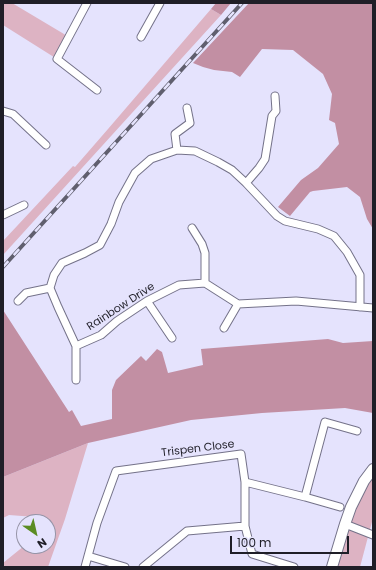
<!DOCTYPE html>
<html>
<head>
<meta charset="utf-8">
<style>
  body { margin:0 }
  #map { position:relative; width:376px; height:570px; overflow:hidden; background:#e5e3fd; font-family:Poppins,sans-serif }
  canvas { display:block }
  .frame { position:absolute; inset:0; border:4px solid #1f1e27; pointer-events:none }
  .north { position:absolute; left:16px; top:514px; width:40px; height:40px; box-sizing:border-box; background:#e5e3fd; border:1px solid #9694a7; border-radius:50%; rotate:146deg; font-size:11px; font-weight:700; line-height:16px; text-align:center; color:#1f1e27 }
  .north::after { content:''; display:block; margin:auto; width:14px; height:18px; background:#5b8c23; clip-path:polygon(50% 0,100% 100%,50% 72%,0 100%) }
  .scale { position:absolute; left:230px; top:536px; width:119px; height:18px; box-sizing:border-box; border:2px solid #1f1e27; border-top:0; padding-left:5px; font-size:12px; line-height:14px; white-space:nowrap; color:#1f1e27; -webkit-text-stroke:3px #e5e3fd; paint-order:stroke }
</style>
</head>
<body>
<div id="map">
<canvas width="376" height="570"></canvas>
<div class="frame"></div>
<div class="north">N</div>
<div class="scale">100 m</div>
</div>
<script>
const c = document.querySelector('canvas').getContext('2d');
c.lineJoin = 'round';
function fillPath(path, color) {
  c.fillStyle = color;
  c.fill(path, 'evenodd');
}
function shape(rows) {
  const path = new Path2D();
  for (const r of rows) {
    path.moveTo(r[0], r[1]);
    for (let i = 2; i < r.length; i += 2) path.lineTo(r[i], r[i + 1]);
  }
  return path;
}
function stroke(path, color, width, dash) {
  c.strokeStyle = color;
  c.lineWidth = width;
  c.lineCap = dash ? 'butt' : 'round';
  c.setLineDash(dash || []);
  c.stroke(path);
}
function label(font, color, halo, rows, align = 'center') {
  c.font = font + ' Poppins,sans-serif';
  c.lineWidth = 3;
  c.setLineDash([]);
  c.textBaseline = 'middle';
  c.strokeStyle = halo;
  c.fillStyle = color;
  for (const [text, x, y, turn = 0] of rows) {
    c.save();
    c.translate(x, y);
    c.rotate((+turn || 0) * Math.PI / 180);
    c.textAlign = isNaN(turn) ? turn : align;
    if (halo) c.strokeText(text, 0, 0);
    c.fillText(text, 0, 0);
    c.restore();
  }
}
const green = shape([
  [3,3,12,3,69,37,57,59,3,25],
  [211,9,221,15,3,255,3,241,73,166,75,167,108,129],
  [88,443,65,519,48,567,3,567,3,563,24,546,48,546,48,522,36,522,35,517,9,515,3,518,3,477],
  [373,472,373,518,360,567,333,567,345,524]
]);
const forest = shape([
  [216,3,231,3,221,15,211,9],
  [249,3,373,3,373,229,367,219,360,197,347,187,313,191,310,192,290,216,278,207,301,180,318,168,339,144,335,123,329,120,332,94,323,74,293,50,262,49,240,77,232,72,214,70,203,67,193,63],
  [3,310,69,412,72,410,81,426,112,419,112,390,116,380,141,356,146,361,157,349,162,352,168,373,203,365,201,349,328,339,343,343,373,341,373,413,345,408,262,413,191,420,88,443,3,477]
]);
const street = shape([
  [87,3,57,59,97,90],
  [141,37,160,3],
  [3,111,13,114,46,145],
  [177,150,175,134,190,123,187,108],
  [246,183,259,168,265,159,272,116,276,111,275,96],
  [3,215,24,205],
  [192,228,202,244,205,253,205,283],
  [18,301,26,293,50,288],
  [147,301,172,338],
  [224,328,238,304],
  [76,346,101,335,117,321,147,301,179,285,205,283,238,304,296,301,373,308],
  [76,380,76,346,58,307,50,288,54,275,62,263,85,253,100,245,111,224,119,202,135,173,151,159,177,150,195,151,218,162,232,170,246,183,277,216,285,221,318,229,334,236,347,252,360,275,360,307],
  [245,482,305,497,340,507],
  [305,497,325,422,357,431],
  [345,524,373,535],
  [88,556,125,567],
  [85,567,97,523,116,471,241,454,245,482,245,526,252,554,294,567],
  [143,567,187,531,245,526]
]);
const secondary = shape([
  [332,567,345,524,351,507,364,481,373,469]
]);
const rail = shape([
  [3,267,242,3]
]);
const streetNames = [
  ["Rainbow Drive",121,307,-33],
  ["Trispen Close",198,449,-7]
];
fillPath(green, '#ddb3c3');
fillPath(forest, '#c28fa3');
stroke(street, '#747289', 9);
stroke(secondary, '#747289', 12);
stroke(street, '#fff', 7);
stroke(secondary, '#fff', 10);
stroke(rail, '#605f6e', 4);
stroke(rail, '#e5e3fd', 2.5, [8]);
label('11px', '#1f1e27', '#e5e3fd', streetNames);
</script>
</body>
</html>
